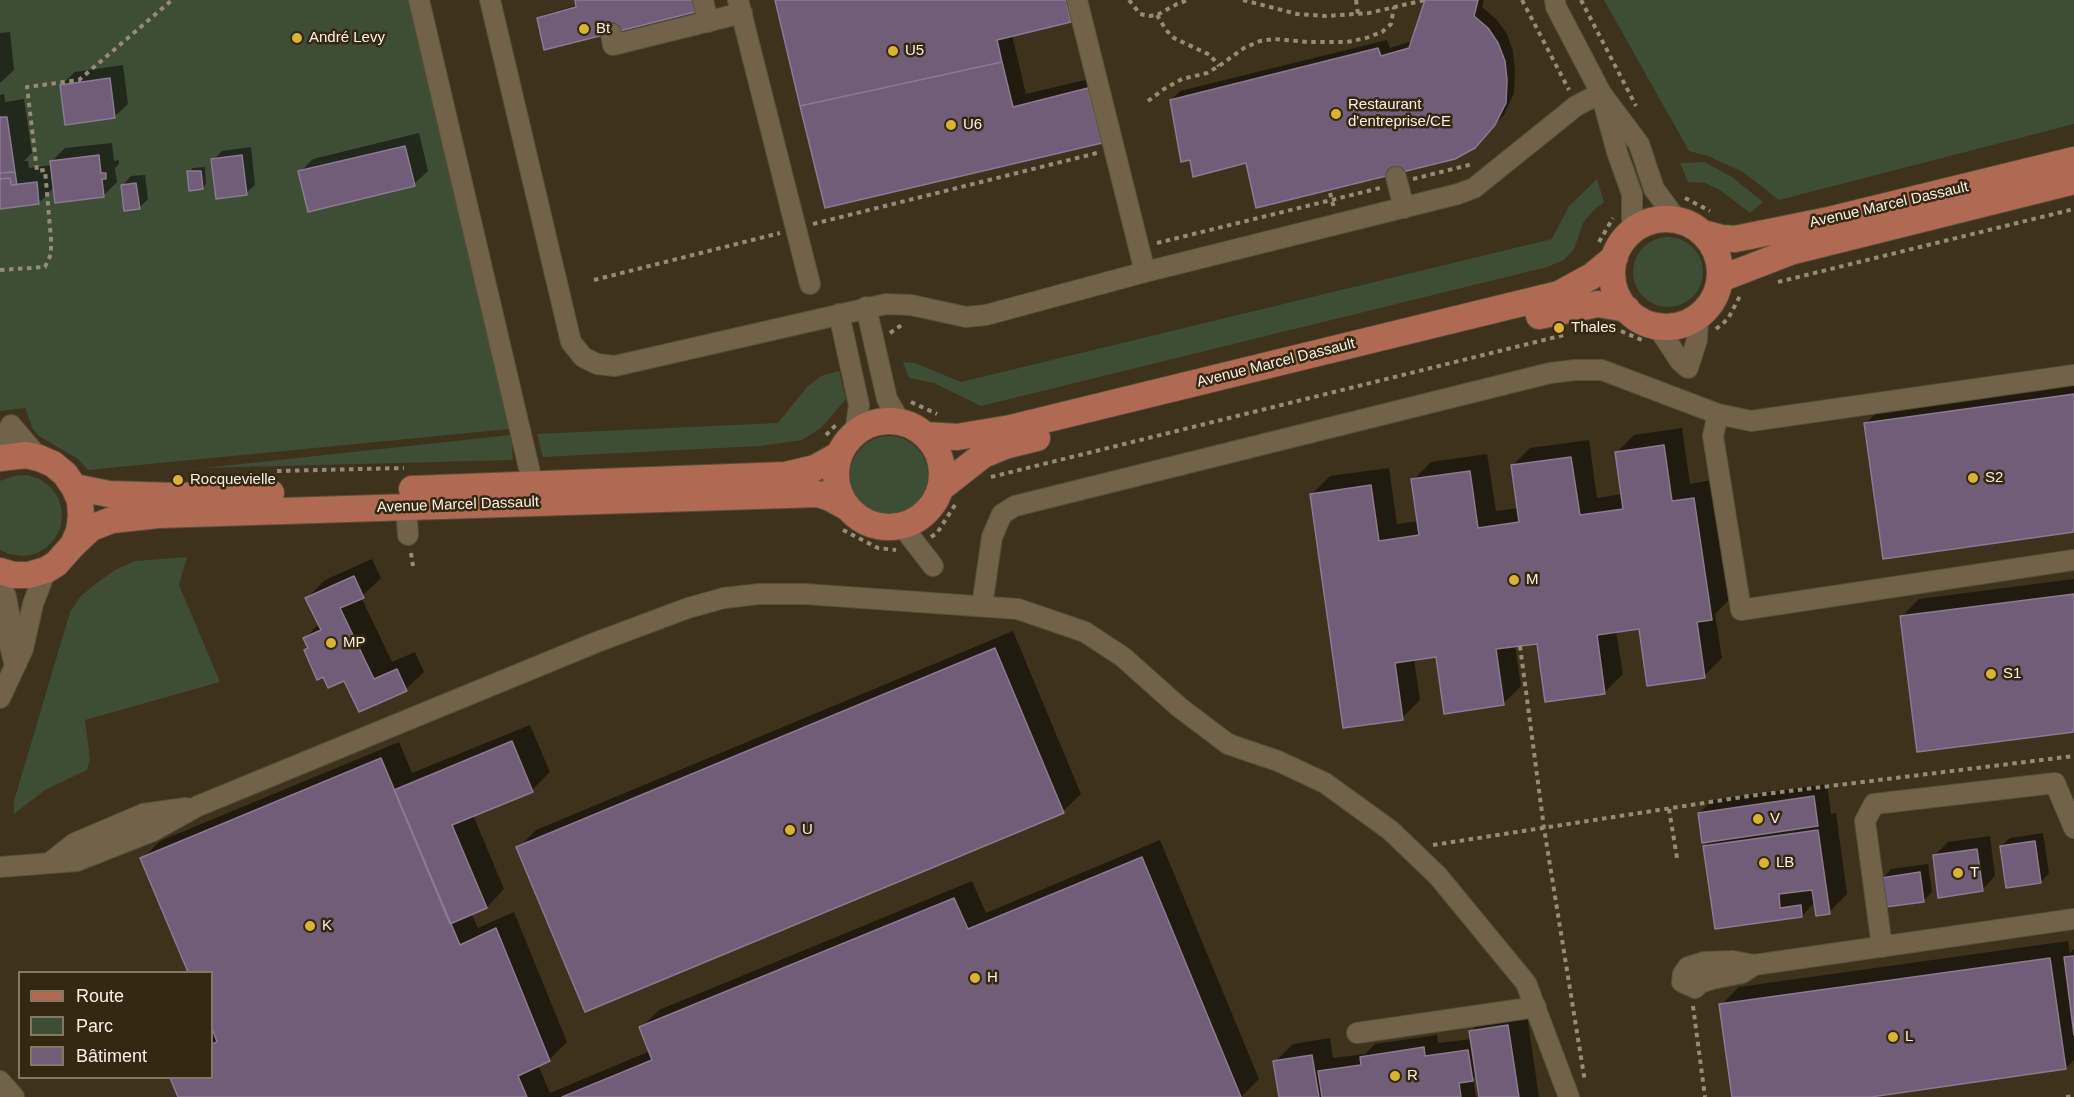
<!DOCTYPE html>
<html>
<head>
<meta charset="utf-8">
<style>
  body { margin:0 }
  #map { position:relative; width:2074px; height:1097px; overflow:hidden; background:#3f321c; font-family:Helvetica,sans-serif }
  canvas { display:block }
  .legend { position:absolute; left:18px; top:971px; width:195px; height:108px; box-sizing:border-box; background:#352812; border:2px solid #837866; margin:0; padding:8px 10px; list-style:none; font-size:18px; color:#f9f1e3 }
  .legend li { display:flex; align-items:center; gap:12px; height:30px }
  .legend b { width:30px; border:2px solid #837866 }
</style>
</head>
<body>
<div id="map">
<canvas width="2074" height="1097"></canvas>
<ul class="legend">
<li><b style="height:8px;background:#b06a54"></b>Route</li>
<li><b style="height:16px;background:#3e4d35"></b>Parc</li>
<li><b style="height:16px;background:#715d77"></b>Bâtiment</li>
</ul>
</div>
<script>
const c = document.querySelector('canvas').getContext('2d');
c.lineJoin = 'round';
function fillPath(path, color) {
  c.fillStyle = color;
  c.fill(path, 'evenodd');
}
function shape(rows) {
  const path = new Path2D();
  for (const r of rows) {
    if (r.length === 3) {
      path.moveTo(r[0] + r[2], r[1]);
      path.arc(r[0], r[1], r[2], 0, 2 * Math.PI);
      continue;
    }
    path.moveTo(r[0], r[1]);
    for (let i = 2; i < r.length; i += 2) path.lineTo(r[i], r[i + 1]);
  }
  return path;
}
function stroke(path, color, width, dash) {
  c.strokeStyle = color;
  c.lineWidth = width;
  c.lineCap = dash ? 'butt' : 'round';
  c.setLineDash(dash || []);
  c.stroke(path);
}
function label(font, color, halo, rows, align = 'center') {
  c.font = font + ' Helvetica,sans-serif';
  c.lineWidth = 5;
  c.setLineDash([]);
  c.textBaseline = 'middle';
  c.strokeStyle = halo;
  c.fillStyle = color;
  for (const [text, x, y, turn = 0] of rows) {
    c.save();
    c.translate(x, y);
    c.rotate((+turn || 0) * Math.PI / 180);
    c.textAlign = isNaN(turn) ? turn : align;
    if (halo) c.strokeText(text, 0, 0);
    c.fillText(text, 0, 0);
    c.restore();
  }
}
const green = shape([
  [0,0,409,0,510,429,88,470,78,459,39,436,33,429,25,408,0,411],
  [1604,0,2074,0,2074,124,1779,200,1743,172,1708,156,1689,151],
  [1704,162,1732,177,1763,202,1750,213,1720,190,1705,183,1688,182,1680,163],
  [1597,179,1604,202,1593,211,1583,223,1574,249,1564,260,1547,267,981,406,934,383,909,378,903,362,915,363,961,382,1552,239,1569,206],
  [1668,272,35],
  [839,371,846,399,821,428,802,440,760,446,543,457,537,434,778,423,807,387,821,376],
  [511,435,513,460,204,468],
  [889,475,39],
  [27,475,40,479,51,488,59,499,62,512,61,526,55,538,47,547,35,554,22,556,9,554,0,550,0,481,14,476],
  [187,557,179,585,220,682,85,720,90,759,87,770,45,790,14,814,14,801,70,612,81,596,98,582,115,570,135,561]
]);
const shadow = shape([
  [576,0,697,0,699,7,695,11,539,19,543,15,577,5],
  [777,0,1082,0,1084,7,1071,20,1012,35,1026,94,1101,76,1115,128,1101,141,826,206],
  [1427,0,1484,0,1482,7,1496,19,1507,34,1513,51,1515,70,1514,93,1504,115,1483,137,1247,161,1191,158,1171,100,1180,91,1387,40,1390,48,1413,41],
  [10,32,14,70,0,83,0,33],
  [123,65,128,104,114,117,61,85,75,72],
  [4,94,5,102,24,99,32,153,24,161,28,161,29,168,52,165,51,162,65,148,112,143,114,161,119,160,119,164,115,168,117,182,103,196,54,187,39,203,0,208,0,95],
  [419,133,428,171,414,184,300,172,313,159],
  [251,147,255,185,246,193,213,160,222,151],
  [205,167,206,184,202,188,189,172,193,168],
  [145,175,148,199,139,208,123,185,131,176],
  [2074,379,2074,531,1865,424,1883,406],
  [1682,428,1690,484,1712,480,1729,600,1715,614,1722,658,1704,676,1640,627,1616,631,1623,674,1605,692,1538,642,1515,645,1521,686,1503,704,1437,656,1414,659,1420,700,1402,718,1312,494,1330,476,1389,468,1397,524,1419,521,1413,480,1431,462,1487,454,1496,511,1518,508,1512,466,1530,448,1589,440,1597,498,1622,494,1616,453,1634,435],
  [372,559,381,578,361,597,392,662,415,652,424,672,406,689,345,679,309,647,305,638,319,624,307,598,325,580],
  [2074,579,2074,730,1901,617,1919,599],
  [1013,631,1081,794,1063,811,586,1010,518,848,536,830],
  [530,725,550,772,532,790,473,815,504,889,487,907,471,913,478,928,514,912,567,1042,549,1060,538,1065,550,1093,650,1051,641,1028,659,1010,972,881,986,913,1160,840,1259,1079,1241,1097,179,1097,171,1078,212,1078,212,972,190,972,142,859,160,841,399,742,412,773],
  [1827,784,1831,814,1836,813,1847,894,1829,912,1815,902,1802,916,1716,928,1705,846,1711,840,1699,813,1713,800],
  [2043,833,2049,873,2041,882,2001,846,2010,838],
  [1990,836,1995,876,1982,890,1934,856,1948,842],
  [1928,864,1932,892,1923,901,1883,878,1891,869],
  [2068,941,2070,953,2074,949,2074,1060,2066,1068,1860,1097,1734,1097,1721,1005,1739,987],
  [1526,1008,1539,1097,1481,1097,1477,1074,1473,1078,1476,1097,1280,1097,1275,1062,1293,1044,1330,1038,1333,1058,1365,1054,1375,1044,1437,1035,1438,1043,1472,1039,1471,1031,1489,1014]
]);
const building = shape([
  [575,0,693,0,695,12,544,50,537,18,576,7,575,0],
  [775,0,1066,0,1071,22,997,40,1002,62,800,106,775,0],
  [1425,0,1478,0,1474,16,1488,28,1498,43,1505,61,1507,80,1506,103,1495,125,1475,148,1455,159,1256,208,1246,163,1193,177,1190,160,1181,162,1170,100,1378,48,1381,56,1409,48,1425,0],
  [1002,62,1013,107,1088,88,1102,143,825,208,800,106,1002,62],
  [110,78,115,118,65,125,60,85,110,78],
  [0,117,7,117,15,172,0,173,0,117],
  [405,146,415,186,308,212,298,171,405,146],
  [99,155,101,173,106,173,106,179,102,179,104,197,55,203,50,161,99,155],
  [242,155,247,195,216,199,211,159,242,155],
  [187,171,201,171,203,189,189,191,187,171],
  [15,172,17,185,11,185,10,178,0,179,0,173,15,172],
  [10,178,11,185,37,182,39,204,0,209,0,179,10,178],
  [136,183,140,209,124,211,121,185,136,183],
  [2074,394,2074,532,1883,559,1864,423,2074,394],
  [1664,445,1672,501,1694,498,1712,620,1697,622,1705,678,1647,686,1639,629,1597,635,1605,694,1545,702,1537,644,1520,646,1496,649,1504,705,1444,714,1436,657,1395,663,1403,720,1343,728,1310,494,1371,485,1379,541,1419,535,1411,479,1470,471,1478,528,1519,522,1511,465,1571,457,1580,515,1623,509,1615,452,1664,445],
  [354,576,364,598,340,608,374,679,397,669,407,691,359,712,344,681,328,688,323,677,317,680,304,650,308,648,303,638,321,630,305,598,354,576],
  [2074,594,2074,732,1917,752,1900,616,2074,594],
  [995,648,1064,813,585,1012,516,847,995,648],
  [512,741,533,792,452,825,487,908,450,924,394,790,512,741],
  [381,758,460,945,496,928,550,1061,518,1076,527,1097,178,1097,170,1078,212,1078,212,1044,217,1042,212,1028,212,972,188,972,140,858,381,758],
  [1814,796,1818,826,1702,843,1698,813,1814,796],
  [1818,830,1830,914,1816,916,1812,890,1779,894,1780,908,1801,905,1802,917,1715,929,1703,846,1818,830],
  [2035,841,2041,883,2006,888,2000,846,2035,841],
  [1977,849,1983,891,1938,898,1933,855,1977,849],
  [1142,857,1241,1097,562,1097,652,1060,639,1027,954,898,968,929,1142,857],
  [1920,872,1924,902,1885,907,1881,878,1920,872],
  [2074,956,2074,1035,2064,957,2074,956],
  [2050,958,2066,1069,1871,1097,1732,1097,1719,1004,2050,958],
  [1508,1025,1519,1097,1479,1097,1469,1031,1508,1025],
  [1424,1047,1425,1056,1468,1050,1473,1081,1459,1083,1461,1097,1322,1097,1318,1071,1361,1065,1360,1057,1424,1047],
  [1312,1055,1319,1097,1279,1097,1273,1061,1312,1055]
]);
const path = shape([
  [1129,0,1140,14,1149,16,1157,15,1177,4,1188,0],
  [1243,0,1297,14,1326,16,1369,13,1425,0],
  [1356,0,1358,14],
  [1522,0,1569,90],
  [1581,0,1636,106],
  [1157,15,1166,30,1174,38,1210,55,1219,66],
  [1148,101,1164,89,1182,79,1207,73,1219,66,1244,48,1260,41,1274,39,1308,42,1347,42,1366,38,1382,32,1391,24,1394,7],
  [1413,179,1473,164],
  [1330,193,1334,208],
  [1685,198,1710,211],
  [813,224,1097,153],
  [1599,242,1613,218],
  [1157,243,1380,188],
  [0,270,45,267,51,254,51,239,45,170,37,171,27,87,79,80,172,0],
  [594,280,780,233],
  [1778,282,2074,209],
  [1716,329,1728,319,1741,294],
  [1621,331,1644,341],
  [890,333,903,324],
  [911,402,937,414],
  [826,435,837,424],
  [277,471,404,468],
  [991,477,1564,335],
  [843,530,878,548,896,550],
  [931,537,937,533,955,505],
  [411,553,413,566],
  [1520,646,1544,828,1585,1082],
  [1669,809,1677,858],
  [1433,845,1749,796,2074,756],
  [1693,1006,1705,1097],
  [2066,1097,2074,1096]
]);
const minor = shape([
  [419,0,533,485],
  [490,0,571,342,583,357,597,364,615,366,886,304,911,305,966,317,986,315,1145,272,1458,194,1474,188,1576,106,1601,93,1556,7,1555,0],
  [703,0,708,22],
  [738,0,810,284],
  [1077,0,1145,272],
  [611,33,613,45,742,13],
  [1396,177,1404,208],
  [1632,231,1632,194,1617,152,1601,93,1639,144,1654,189,1677,220],
  [866,307,887,399,901,423],
  [839,314,859,405,855,433],
  [1657,326,1680,361,1688,368,1697,340,1698,317],
  [1718,414,1713,436,1741,610,2074,560],
  [0,445,11,425,39,458],
  [406,507,408,535],
  [902,526,933,566],
  [0,580,6,597,10,618,10,646,15,666],
  [982,606,992,537,1002,514,1015,506,1550,373,1575,370,1602,370,1718,414,1751,421,2074,375],
  [0,698,23,649,33,604,46,570],
  [52,861,75,843,143,814,186,808],
  [0,867,77,861,153,831,198,806,597,642,688,608,724,598,759,594,805,594,1018,609,1085,632,1123,657,1179,707,1228,744,1278,761,1325,783,1390,830,1438,876,1526,983,1569,1097],
  [1882,947,1865,821,1874,804,2055,783,2074,828],
  [1754,965,1742,973,1712,979,1700,983,1695,988,1682,982,1683,974,1688,967,1704,962,1733,961,1754,965,2074,919],
  [1357,1033,1536,1007],
  [0,1081,14,1097]
]);
const major = shape([
  [1666,273,54],
  [1703,233,1722,238,1735,239,1829,220,2074,160],
  [1720,279,1790,252,2074,181],
  [1539,316,1598,304,1627,309],
  [889,474,53],
  [925,435,957,437,1011,428,1559,294,1592,276,1615,257],
  [0,458,26,455,39,458,53,464,65,474,74,487,80,501,81,516,79,531,73,545,56,564,46,570,29,575,13,575,0,571],
  [74,487,109,494,175,496,271,493],
  [941,488,983,455,1005,446,1037,438],
  [412,489,786,475,815,468,840,454],
  [73,545,91,528,112,520,158,515,818,494,830,498,848,508]
]);
const markers = [
  [584,29,6,"#d9b334"],
  [297,38,6,"#d9b334"],
  [893,51,6,"#d9b334"],
  [1336,114,6,"#d9b334"],
  [951,125,6,"#d9b334"],
  [1559,328,6,"#d9b334"],
  [1973,478,6,"#d9b334"],
  [178,480,6,"#d9b334"],
  [1514,580,6,"#d9b334"],
  [331,643,6,"#d9b334"],
  [1991,674,6,"#d9b334"],
  [1758,819,6,"#d9b334"],
  [790,830,6,"#d9b334"],
  [1764,863,6,"#d9b334"],
  [1958,873,6,"#d9b334"],
  [310,926,6,"#d9b334"],
  [975,978,6,"#d9b334"],
  [1893,1037,6,"#d9b334"],
  [1395,1076,6,"#d9b334"]
];
const poiNames = [
  ["Bt",596,29],
  ["André Levy",309,38],
  ["U5",905,51],
  ["Restaurant",1348,105],
  ["d'entreprise/CE",1348,122],
  ["U6",963,125],
  ["Thales",1571,328],
  ["S2",1985,478],
  ["Rocquevielle",190,480],
  ["M",1526,580],
  ["MP",343,643],
  ["S1",2003,674],
  ["V",1770,819],
  ["U",802,830],
  ["LB",1776,863],
  ["T",1970,873],
  ["K",322,926],
  ["H",987,978],
  ["L",1905,1037],
  ["R",1407,1076]
];
const streetNames = [
  ["Avenue Marcel Dassault",1889,205,-13],
  ["Avenue Marcel Dassault",1276,363,-14],
  ["Avenue Marcel Dassault",458,505,-2]
];
fillPath(green, '#3e4d35');
fillPath(shadow, '#0007');
fillPath(building, '#715d77');
stroke(building, '#8b7a91', 1.5);
stroke(minor, '#594e3a', 22);
stroke(major, '#594e3a', 28);
stroke(path, '#968b79', 4, [4.5, 4.5]);
stroke(minor, '#71624a', 20);
stroke(major, '#b06a54', 26);
for (const [x, y, r, color] of markers) {
  const dot = new Path2D();
  dot.arc(x, y, r, 0, 2 * Math.PI);
  c.fillStyle = color;
  c.fill(dot);
  stroke(dot, '#352812', 2);
}
label('15px', '#f9f1e3', '#352812', poiNames, 'left');
label('15px', '#f9f1e3', '#352812', streetNames);
</script>
</body>
</html>
